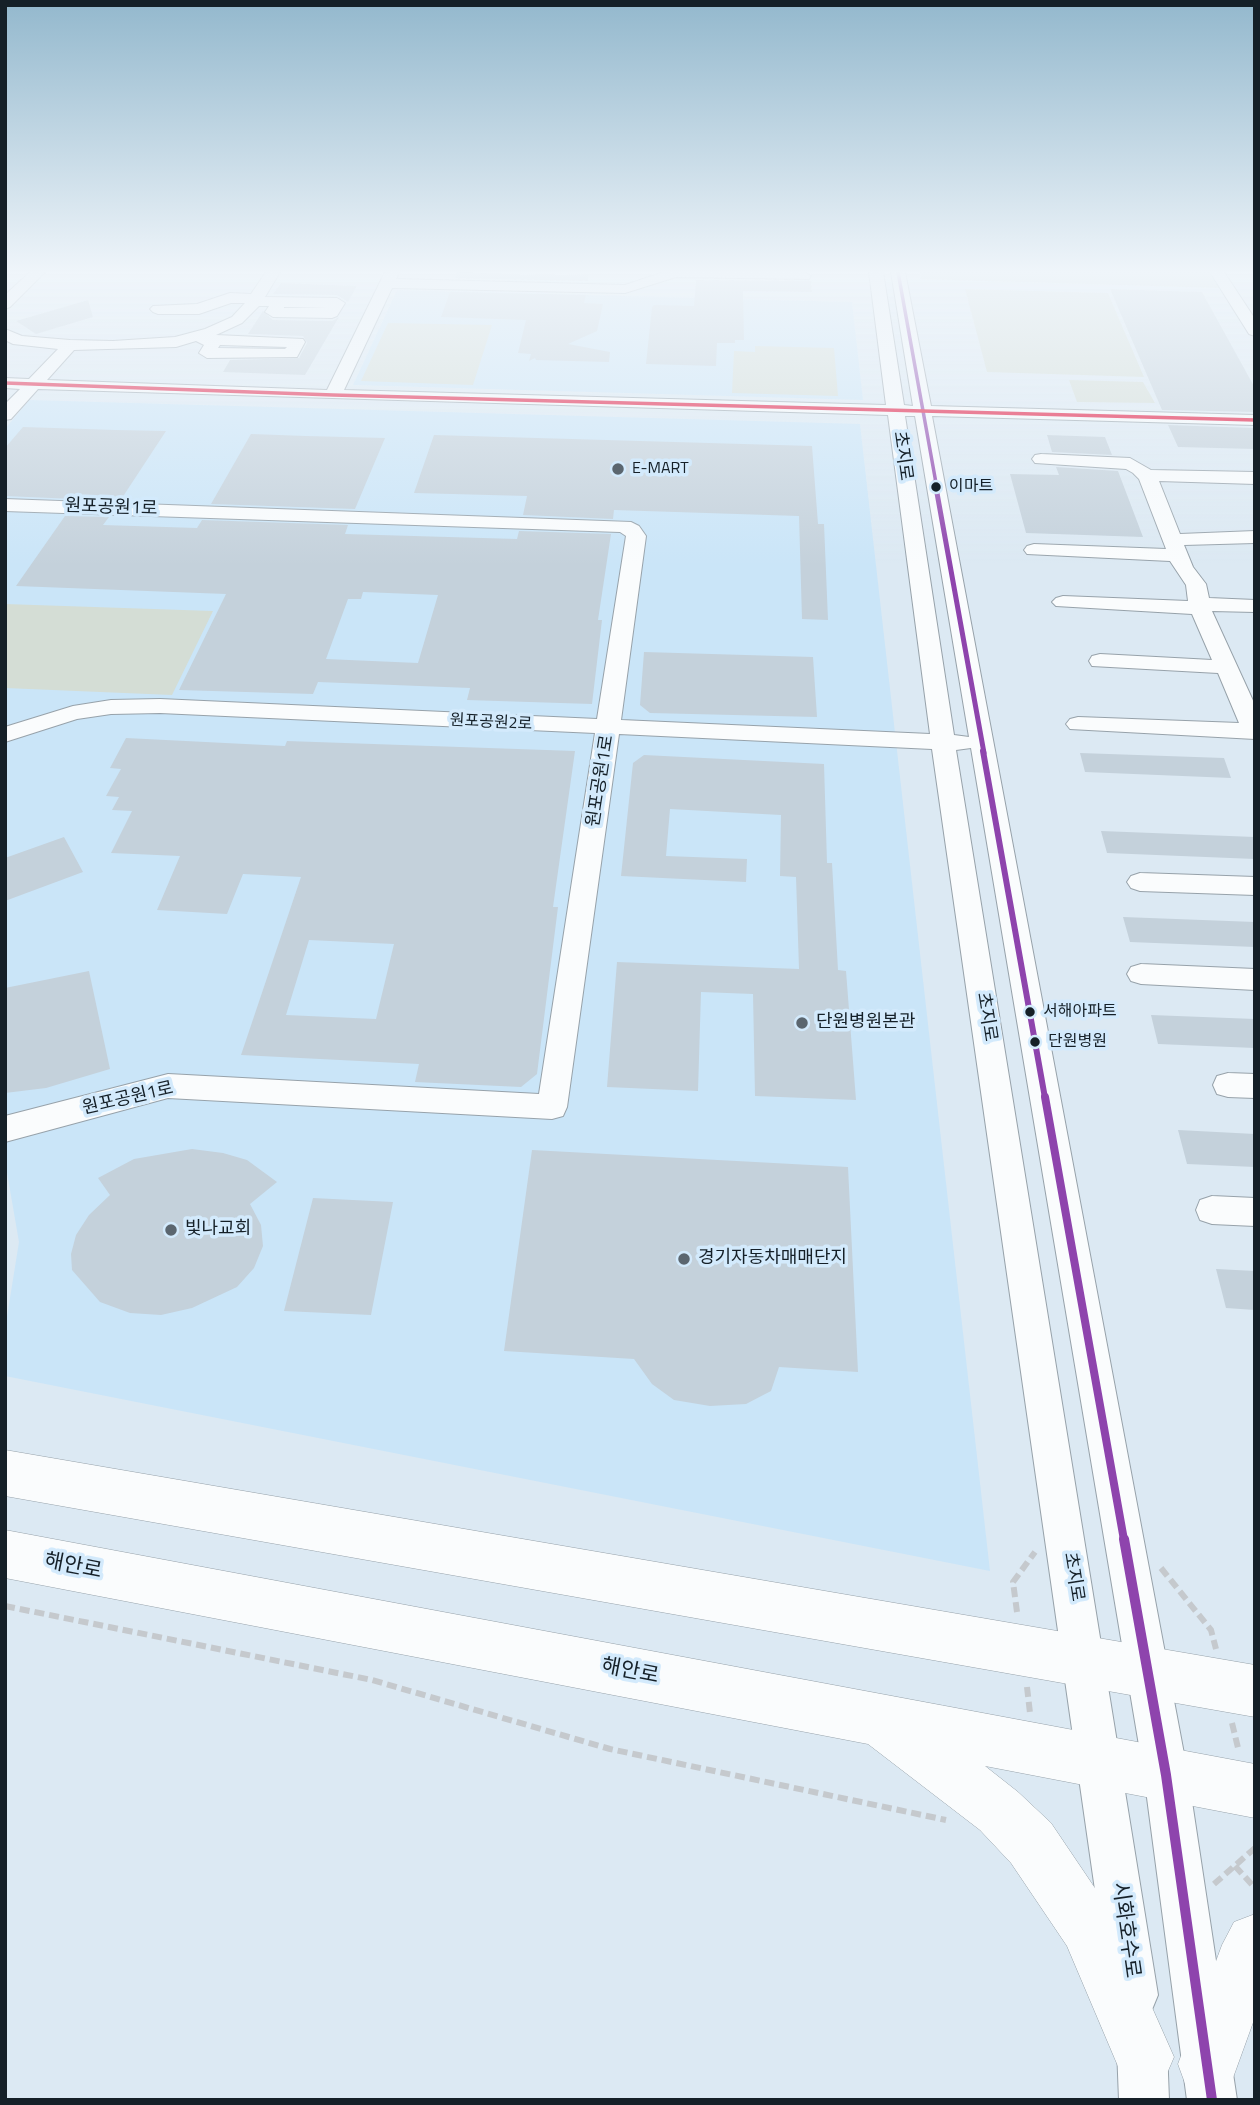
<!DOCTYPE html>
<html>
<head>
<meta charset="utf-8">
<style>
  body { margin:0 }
  #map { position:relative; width:1260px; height:2105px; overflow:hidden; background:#dce9f3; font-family:"Titillium Web",sans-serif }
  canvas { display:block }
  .frame { position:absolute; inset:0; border:7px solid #152028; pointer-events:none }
</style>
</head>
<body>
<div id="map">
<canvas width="1260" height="2105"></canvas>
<div class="frame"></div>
</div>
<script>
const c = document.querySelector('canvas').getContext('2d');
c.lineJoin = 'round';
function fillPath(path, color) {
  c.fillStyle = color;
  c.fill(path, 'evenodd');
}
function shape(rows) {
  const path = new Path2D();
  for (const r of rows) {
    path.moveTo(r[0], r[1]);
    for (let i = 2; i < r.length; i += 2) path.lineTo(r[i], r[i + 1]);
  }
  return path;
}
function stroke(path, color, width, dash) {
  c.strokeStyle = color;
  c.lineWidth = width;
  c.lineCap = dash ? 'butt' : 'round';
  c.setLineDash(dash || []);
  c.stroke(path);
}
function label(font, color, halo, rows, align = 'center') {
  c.font = font + ' "Titillium Web","Noto Sans KR",sans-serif';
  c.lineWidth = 7;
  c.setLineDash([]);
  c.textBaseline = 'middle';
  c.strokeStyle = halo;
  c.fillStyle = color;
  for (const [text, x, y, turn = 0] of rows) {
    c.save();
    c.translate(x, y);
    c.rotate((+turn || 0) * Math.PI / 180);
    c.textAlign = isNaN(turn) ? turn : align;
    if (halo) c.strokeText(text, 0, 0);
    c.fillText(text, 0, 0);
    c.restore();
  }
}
const built = shape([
  [397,290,852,302,863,400,353,385],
  [29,400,860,424,990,1571,5,1376,5,1329,19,1242,5,1161,5,429]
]);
const green = shape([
  [920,272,1210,272,1219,288,921,279],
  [965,289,1108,293,1144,377,987,372],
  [388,323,492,325,473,385,361,381],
  [755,346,834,348,838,396,732,393,734,351,755,352],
  [1069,380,1143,382,1155,403,1077,402],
  [5,604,213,611,172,695,5,688]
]);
const building = shape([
  [457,272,502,274,588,275,588,281,455,278],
  [696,280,811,281,812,292,743,291,744,340,735,340,735,343,717,343,716,366,646,364,652,307,654,305,694,306],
  [281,283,357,286,348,302,337,295,273,294],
  [1110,289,1202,292,1255,388,1255,412,1162,410],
  [450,292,586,295,584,303,603,304,597,331,568,344,610,352,609,362,536,360,535,358,529,361,531,354,518,353,526,320,441,317],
  [88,300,93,317,36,334,16,321],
  [263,311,273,320,332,321,339,317,305,375,223,372,230,360,299,358,307,343,303,336,248,334],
  [1168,425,1255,428,1255,449,1178,447],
  [23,427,116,430,166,431,120,501,5,496,5,448],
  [251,434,306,436,385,438,355,509,211,504],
  [434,435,812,446,818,524,824,524,828,620,802,619,799,516,614,510,613,519,523,515,527,496,414,493],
  [1047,435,1105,437,1112,455,1052,452],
  [1056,467,1118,471,1143,537,1026,533,1010,474,1059,475],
  [65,516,109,517,103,525,197,528,202,520,348,525,345,534,517,539,519,531,611,534,598,620,602,620,592,704,467,700,470,688,318,682,313,694,179,690,226,594,16,586],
  [363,592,438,595,418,663,326,659,348,599,361,599],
  [644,652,813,657,817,717,650,713,640,705],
  [126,738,285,746,287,741,575,751,553,907,558,907,537,1074,521,1087,415,1082,419,1064,241,1055,301,877,243,874,227,914,157,910,180,856,111,853,132,811,112,810,119,797,106,796,121,769,110,768],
  [309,940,394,944,376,1019,286,1015],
  [1080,753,1224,758,1231,778,1085,772],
  [644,755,824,764,827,863,832,863,838,970,846,971,856,1100,755,1096,753,994,701,992,698,1091,607,1087,617,962,799,969,796,877,780,876,781,815,670,809,666,856,747,859,746,882,621,876,633,763],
  [1101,831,1255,837,1255,859,1107,853],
  [64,837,83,872,5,901,5,858],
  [1123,917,1255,922,1255,947,1130,942],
  [89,971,110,1069,46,1088,5,1093,5,988],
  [1151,1015,1255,1019,1255,1048,1158,1044],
  [1178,1130,1255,1134,1255,1167,1187,1164],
  [192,1149,223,1153,247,1160,277,1182,250,1204,261,1225,263,1246,254,1268,237,1287,192,1308,161,1315,130,1313,100,1302,72,1270,71,1254,76,1235,89,1215,110,1195,98,1178,134,1159],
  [532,1150,848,1167,858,1372,779,1367,771,1391,746,1404,710,1406,674,1400,652,1384,634,1359,504,1351],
  [313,1198,393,1202,371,1315,284,1311],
  [1216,1269,1255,1271,1255,1310,1226,1308]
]);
const path = shape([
  [1161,1568,1211,1630,1216,1649],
  [5,1606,372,1680,610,1749,946,1820],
  [1017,1612,1013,1582,1035,1552],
  [1027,1687,1030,1713],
  [1232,1723,1239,1752],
  [1235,1866,1255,1888],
  [1214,1884,1255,1848]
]);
const minor = shape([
  [30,272,45,272,10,307,5,309,5,295,30,272],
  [266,272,280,272,265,297,337,298,345,303,337,316,332,318,273,317,265,312,269,306,259,306,242,323,216,335,303,339,305,342,297,357,207,358,199,353,204,345,196,341,176,347,74,350,47,380,327,390,385,272,399,272,396,279,625,285,664,272,804,272,811,276,809,279,676,277,625,293,392,288,344,390,886,405,869,272,883,272,904,405,913,406,891,272,905,272,931,406,1255,415,1255,425,932,416,1188,1775,1237,2100,1187,2100,1144,1775,971,748,956,750,1158,1995,1151,2012,1134,2019,1117,2012,1110,1995,932,749,619,734,567,1107,563,1116,552,1119,168,1098,5,1142,5,1116,168,1074,539,1094,595,733,160,713,111,714,77,719,5,742,5,727,73,706,111,700,160,699,597,719,626,536,620,532,5,511,5,499,631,522,639,526,646,536,621,720,930,734,888,415,38,389,11,419,5,420,5,404,20,389,5,388,5,378,29,379,58,349,13,344,5,340,5,329,22,336,70,340,113,341,175,337,205,329,232,317,245,303,231,303,199,314,158,314,153,312,150,309,153,306,197,304,230,293,251,294,266,272],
  [284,307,327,307,284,308,284,307],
  [220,345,287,347,285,349,218,348,220,345],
  [905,416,915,416,969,737,954,735,905,416],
  [1210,272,1224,272,1255,319,1255,336,1249,334,1210,272],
  [1041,454,1130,458,1151,470,1255,472,1255,484,1159,481,1180,534,1255,531,1255,543,1184,545,1193,567,1206,584,1209,598,1255,600,1255,612,1212,611,1255,705,1255,739,1070,729,1066,724,1070,719,1078,717,1239,723,1218,673,1092,666,1089,661,1092,656,1100,654,1212,660,1192,614,1056,606,1052,602,1056,598,1063,596,1188,601,1186,585,1170,561,1027,554,1024,550,1027,546,1034,544,1166,549,1139,479,1133,473,1126,469,1035,463,1032,459,1035,455,1041,454],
  [1140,873,1255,877,1255,895,1140,891,1131,888,1127,882,1131,876,1140,873],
  [1141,964,1255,969,1255,990,1141,984,1131,981,1127,974,1131,967,1141,964],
  [1228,1073,1255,1074,1255,1098,1228,1097,1217,1094,1213,1085,1217,1076,1228,1073],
  [1212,1196,1255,1198,1255,1226,1212,1224,1200,1220,1196,1210,1200,1200,1212,1196],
  [1142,2023,1159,2031,1167,2048,1169,2100,1119,2100,1117,2048,1125,2031,1142,2023]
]);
const major = shape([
  [5,1450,1255,1665,1255,1717,5,1496,5,1450],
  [5,1530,1255,1764,1255,1818,985,1766,1018,1792,1051,1823,1107,1906,1174,2057,1165,2078,1144,2087,1123,2078,1067,1946,1011,1863,980,1830,868,1744,5,1578,5,1530],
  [1255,1914,1255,2017,1230,2086,1208,2094,1186,2086,1178,2064,1222,1945,1234,1922,1255,1914]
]);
const bus1Far4 = shape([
  [898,272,936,483]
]);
const bus1Far3 = shape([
  [935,482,984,753]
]);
const bus1Far2 = shape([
  [983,751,1045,1098]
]);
const bus1Far1 = shape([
  [1045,1097,1124,1540]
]);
const bus1 = shape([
  [1124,1539,1166,1775,1212,2100]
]);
const bus2 = shape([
  [5,383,333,395,1255,420]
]);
const markers = [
  [618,469,7,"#5b666f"],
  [936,487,6,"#152028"],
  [1030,1012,6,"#152028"],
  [802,1023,7,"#5b666f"],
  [1035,1042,6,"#152028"],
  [171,1230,7,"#5b666f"],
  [684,1259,7,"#5b666f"]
];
const farPoinames = [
  ["E-MART",632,469]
];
const busNames = [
  ["이마트",949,487],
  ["서해아파트",1043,1012],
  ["단원병원",1048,1042]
];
const farStreetnames = [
  ["원포공원2로",491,723,3]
];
const streetNames = [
  ["초지로",902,456,82],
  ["원포공원1로",111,508,2],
  ["원포공원1로",601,781,-81],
  ["초지로",986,1017,81],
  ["원포공원1로",128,1099,-13],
  ["초지로",1073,1577,81]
];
const poiNames = [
  ["단원병원본관",816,1023],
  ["빛나교회",185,1230],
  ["경기자동차매매단지",698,1259]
];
const nearStreetnames = [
  ["해안로",73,1567,11],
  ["해안로",630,1672,11],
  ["시화호수로",1125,1930,82]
];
fillPath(built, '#cae5f8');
fillPath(green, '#d4ddd5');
fillPath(building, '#c4d1db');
stroke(minor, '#97a2aa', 2);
stroke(major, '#97a2aa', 1);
stroke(path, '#c5c9cd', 6, [10, 5]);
fillPath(minor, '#fafcfd');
fillPath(major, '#fafcfd');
stroke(bus1Far4, '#8e44ad', 3.5);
stroke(bus1Far3, '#8e44ad', 5);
stroke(bus1Far2, '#8e44ad', 6);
stroke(bus1Far1, '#8e44ad', 8);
stroke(bus1, '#8e44ad', 10);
stroke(bus2, '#e4002b', 3.5);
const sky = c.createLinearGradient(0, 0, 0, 566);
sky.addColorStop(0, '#93b8cd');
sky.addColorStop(0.48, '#eff5fa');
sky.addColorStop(1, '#eff5fa00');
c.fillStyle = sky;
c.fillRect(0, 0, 1260, 566);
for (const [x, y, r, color] of markers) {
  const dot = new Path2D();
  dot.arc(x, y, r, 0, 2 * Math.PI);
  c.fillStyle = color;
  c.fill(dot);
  stroke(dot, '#d3eafc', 2.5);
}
label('16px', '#152028', '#d3eafc', farPoinames, 'left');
label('16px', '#152028', '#d3eafc', busNames, 'left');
label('16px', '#152028', '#d3eafc', farStreetnames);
label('18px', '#152028', '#d3eafc', streetNames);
label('18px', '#152028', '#d3eafc', poiNames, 'left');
label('21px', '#152028', '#d3eafc', nearStreetnames);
</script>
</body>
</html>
